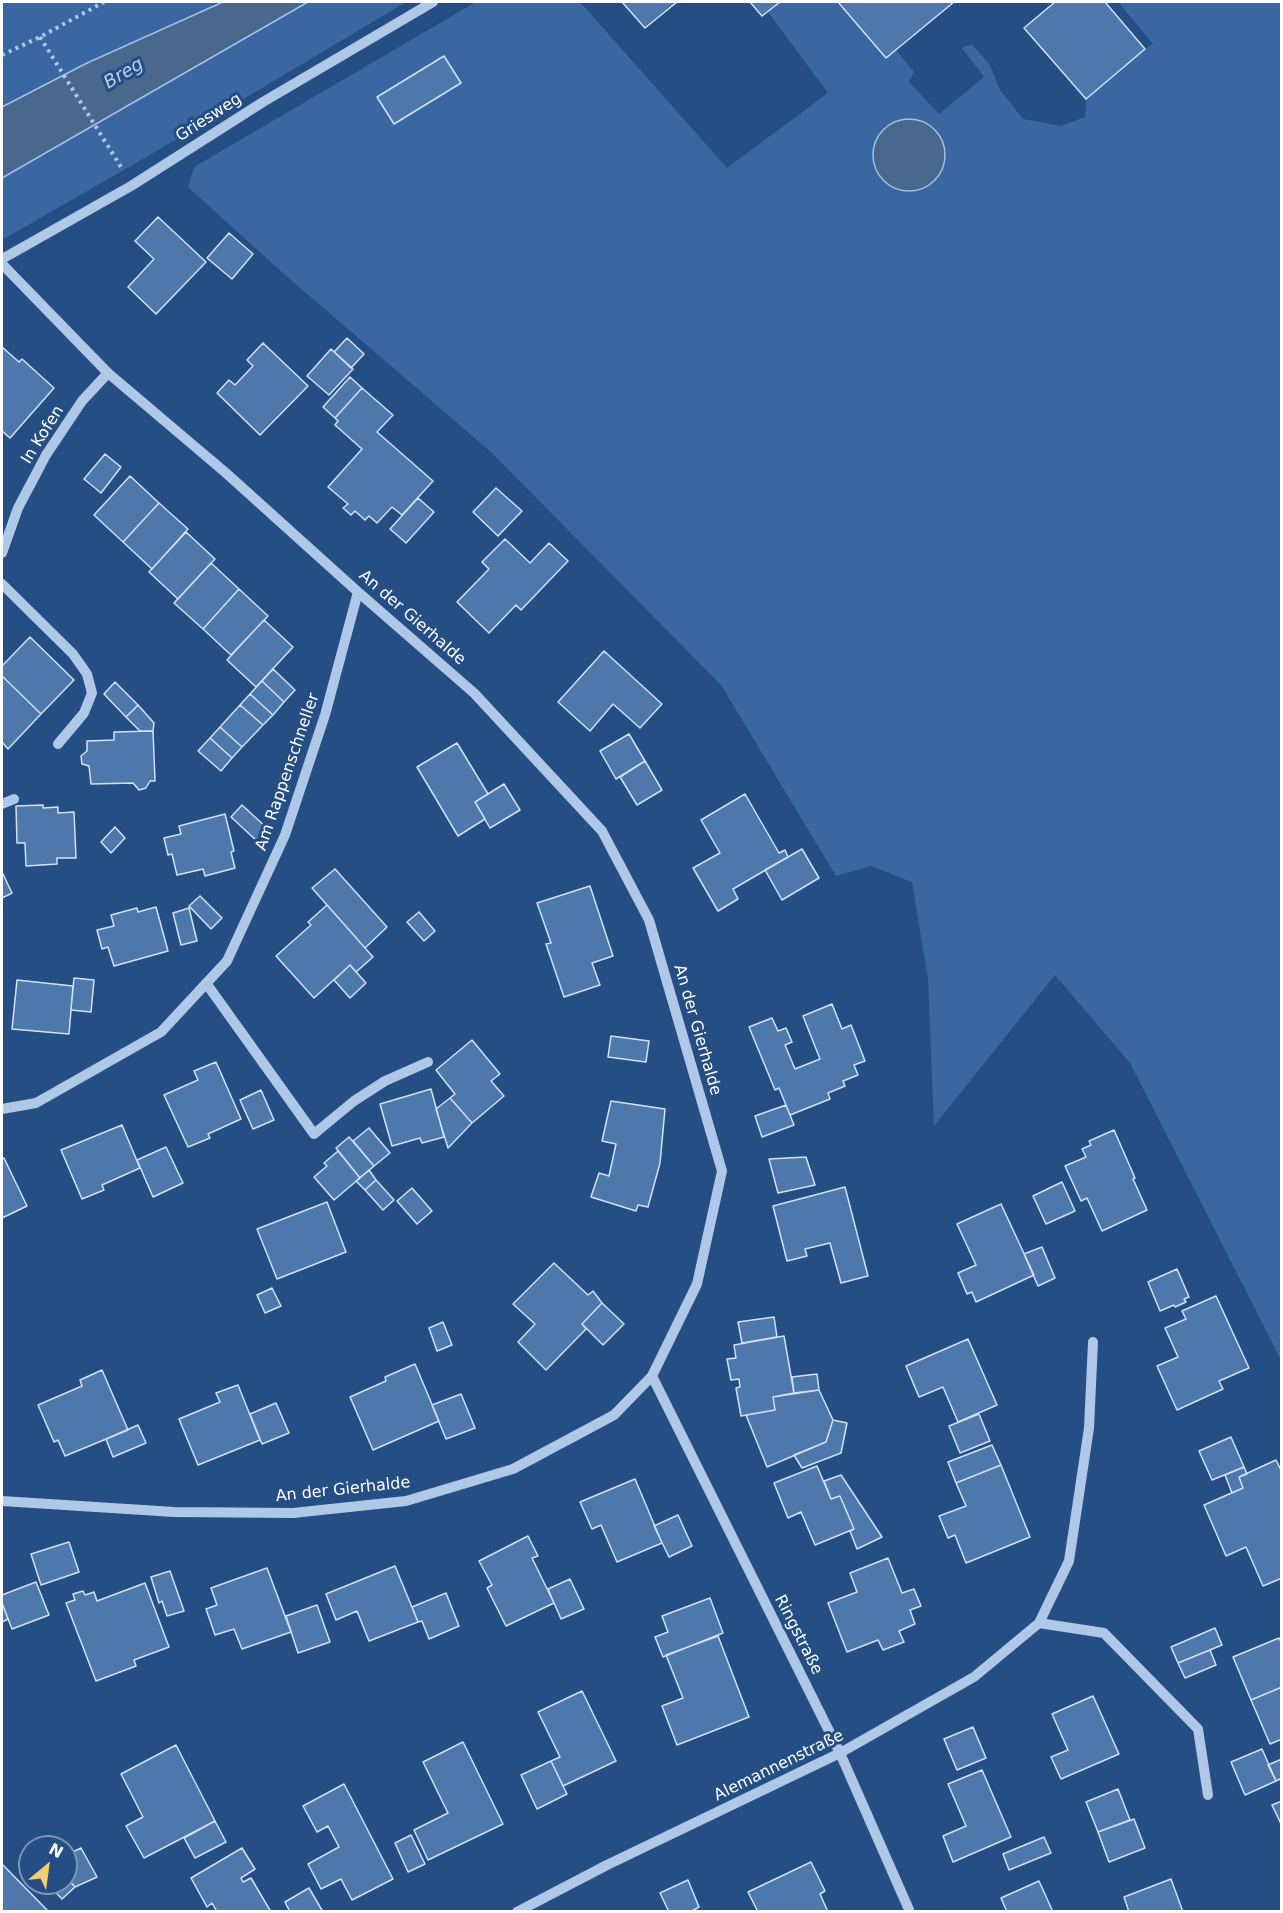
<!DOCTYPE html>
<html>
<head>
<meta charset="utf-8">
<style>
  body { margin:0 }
  #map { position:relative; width:1283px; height:1913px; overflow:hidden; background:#254e84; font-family:"DejaVu Sans",sans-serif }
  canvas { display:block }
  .frame { position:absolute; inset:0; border:3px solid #fff; pointer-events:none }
  .north { position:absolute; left:18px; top:1835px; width:60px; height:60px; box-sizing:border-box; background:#254e84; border:2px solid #7c95b5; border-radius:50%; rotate:29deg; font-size:16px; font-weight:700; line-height:24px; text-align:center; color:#fff }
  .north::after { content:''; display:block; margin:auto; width:21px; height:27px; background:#f1ce73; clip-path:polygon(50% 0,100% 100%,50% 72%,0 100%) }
</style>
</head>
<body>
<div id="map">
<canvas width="1283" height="1913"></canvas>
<div class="frame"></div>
<div class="north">N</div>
</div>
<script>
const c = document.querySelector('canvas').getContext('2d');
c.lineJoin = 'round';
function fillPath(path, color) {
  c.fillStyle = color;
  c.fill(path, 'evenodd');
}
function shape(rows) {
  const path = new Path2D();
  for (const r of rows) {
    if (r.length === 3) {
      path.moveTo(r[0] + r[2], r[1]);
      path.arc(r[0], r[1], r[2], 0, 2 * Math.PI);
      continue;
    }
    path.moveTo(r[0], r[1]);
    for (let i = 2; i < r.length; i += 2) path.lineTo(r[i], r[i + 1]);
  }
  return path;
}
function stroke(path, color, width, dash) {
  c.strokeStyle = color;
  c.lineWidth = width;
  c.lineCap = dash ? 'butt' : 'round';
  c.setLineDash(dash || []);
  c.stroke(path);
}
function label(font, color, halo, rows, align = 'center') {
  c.font = font + ' "DejaVu Sans",sans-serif';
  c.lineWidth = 6;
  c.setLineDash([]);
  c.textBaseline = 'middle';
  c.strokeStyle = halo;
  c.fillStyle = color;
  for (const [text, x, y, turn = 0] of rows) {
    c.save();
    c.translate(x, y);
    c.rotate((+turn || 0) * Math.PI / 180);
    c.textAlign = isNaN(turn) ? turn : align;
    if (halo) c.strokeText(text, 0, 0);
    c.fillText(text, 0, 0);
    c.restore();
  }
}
const green = shape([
  [2,2,406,2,155,152,2,240],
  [476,2,580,2,727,168,828,93,768,12,780,2,838,2,886,58,896,50,914,72,909,82,939,114,984,77,962,48,972,44,990,65,1000,90,1023,119,1061,126,1085,117,1086,99,1145,49,1153,44,1118,2,1281,2,1281,1360,1130,1063,1055,975,934,1126,928,979,912,882,871,866,836,876,721,685,491,452,284,274,188,187,194,167]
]);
const water = shape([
  [223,2,308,2,2,178,2,107,87,63,223,2],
  [909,155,36]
]);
const building = shape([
  [622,2,677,2,645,28,622,2],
  [750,2,780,2,762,16,750,2],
  [838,2,954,2,886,58,838,2],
  [1055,2,1105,2,1145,49,1086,99,1024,28,1055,2],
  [444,56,461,83,394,124,377,97,444,56],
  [158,217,206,262,156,314,128,287,154,259,135,241,158,217],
  [229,233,253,254,232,279,207,258,229,233],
  [347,338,364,354,351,368,334,352,347,338],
  [263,343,308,386,260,435,217,393,229,380,235,385,253,366,247,360,263,343],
  [2,347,19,362,22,359,54,388,10,438,2,431,2,347],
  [331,349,353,369,329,395,307,376,331,349],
  [350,377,362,388,335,418,323,407,350,377],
  [362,388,393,415,377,432,433,481,402,515,392,507,377,523,369,516,365,520,355,511,351,515,343,508,348,504,328,487,362,449,335,425,338,421,335,418,362,388],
  [105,454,121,467,101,493,84,479,105,454],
  [130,476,159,503,123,542,94,515,130,476],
  [496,488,522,511,498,536,473,512,496,488],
  [418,498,434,512,406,543,390,529,418,498],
  [159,503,188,529,152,569,123,542,159,503],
  [186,532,215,559,178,599,149,572,186,532],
  [505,539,530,563,549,543,568,561,521,610,516,605,489,633,457,602,489,569,482,562,505,539],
  [211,563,239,589,203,629,174,603,211,563],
  [239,589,268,616,231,655,203,629,239,589],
  [264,620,293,647,256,687,227,660,264,620],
  [30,637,74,680,41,714,2,676,2,666,30,637],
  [604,651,662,704,640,728,613,704,590,731,558,702,604,651],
  [273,669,295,690,284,702,262,681,273,669],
  [2,676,41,714,8,749,2,742,2,676],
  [262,681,284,702,273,715,250,694,262,681],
  [115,682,138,705,126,717,104,694,115,682],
  [250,694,273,715,263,725,240,705,250,694],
  [138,705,154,723,153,731,140,731,126,717,138,705],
  [240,705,263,725,242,747,220,727,240,705],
  [220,727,242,747,232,758,210,738,220,727],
  [153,731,155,781,150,781,146,788,139,790,133,783,91,784,89,766,82,764,81,756,87,751,87,741,114,740,114,732,153,731],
  [629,734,645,761,616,779,600,751,629,734],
  [210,738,232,758,221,771,198,751,210,738],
  [457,743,488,794,475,802,485,819,458,836,417,767,457,743],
  [645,761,662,790,637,805,620,777,645,761],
  [504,784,520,810,490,828,475,802,504,784],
  [745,794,779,853,785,850,788,857,733,889,738,899,718,911,693,868,720,853,701,820,745,794],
  [43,805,43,808,58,807,58,813,74,812,76,858,57,858,57,864,26,866,25,843,17,843,16,806,43,805],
  [242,805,269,830,258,842,231,817,242,805],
  [225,814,234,851,231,852,235,868,205,876,203,869,177,875,172,854,168,855,164,838,181,834,179,826,225,814],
  [115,827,125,838,111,853,101,842,115,827],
  [802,849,819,878,782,900,765,870,802,849],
  [335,869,387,927,365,948,312,888,335,869],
  [2,872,12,893,2,898,2,872],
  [590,886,613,956,592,963,600,985,564,997,546,944,551,943,537,903,590,886],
  [200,896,222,918,211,929,189,906,200,896],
  [327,905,373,957,356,972,350,965,314,998,276,956,311,925,308,922,327,905],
  [156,907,168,951,114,966,108,947,102,949,97,930,114,926,111,915,137,908,138,912,156,907],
  [189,908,197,941,181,945,173,913,189,908],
  [419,912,435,931,424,941,407,922,419,912],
  [350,965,366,983,350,998,334,980,350,965],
  [74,978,94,980,91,1012,71,1010,74,978],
  [17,980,73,986,69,1034,12,1029,17,980],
  [832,1004,842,1029,851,1025,865,1061,854,1065,858,1075,843,1081,845,1086,828,1093,830,1099,790,1115,779,1088,775,1090,749,1027,772,1018,778,1031,786,1028,792,1042,785,1045,795,1069,820,1059,803,1016,832,1004],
  [611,1036,649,1041,646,1062,608,1057,611,1036],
  [472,1040,500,1074,491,1081,504,1096,472,1123,450,1098,455,1094,436,1070,472,1040],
  [216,1062,241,1119,208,1134,210,1138,188,1147,164,1095,198,1080,194,1071,216,1062],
  [431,1089,444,1137,422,1143,420,1138,392,1146,380,1104,431,1089],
  [261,1090,274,1120,253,1129,240,1100,261,1090],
  [450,1098,472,1123,448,1148,436,1109,450,1098],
  [611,1101,665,1109,660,1163,648,1207,638,1205,636,1211,591,1197,599,1173,609,1176,616,1144,602,1141,611,1101],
  [786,1105,794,1125,762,1137,755,1116,786,1105],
  [122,1125,140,1168,102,1185,104,1190,82,1199,61,1150,122,1125],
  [369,1128,390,1153,374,1166,353,1141,369,1128],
  [1114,1130,1135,1178,1133,1179,1147,1210,1102,1231,1087,1198,1081,1201,1065,1166,1086,1157,1082,1149,1091,1145,1089,1141,1114,1130],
  [349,1137,374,1166,360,1178,336,1148,349,1137],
  [166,1147,183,1183,153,1197,137,1160,166,1147],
  [338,1151,360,1178,334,1200,314,1177,327,1166,324,1163,338,1151],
  [806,1157,815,1185,778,1193,769,1159,806,1157],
  [4,1158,27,1206,2,1218,2,1159,4,1158],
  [369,1170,376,1180,365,1190,356,1181,369,1170],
  [376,1180,394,1200,383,1210,365,1190,376,1180],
  [1062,1182,1075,1211,1046,1224,1033,1196,1062,1182],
  [845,1187,868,1276,841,1283,830,1243,805,1249,807,1256,787,1261,773,1206,845,1187],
  [412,1188,432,1211,417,1224,397,1201,412,1188],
  [327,1202,346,1252,277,1279,257,1229,327,1202],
  [1001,1204,1034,1275,976,1302,972,1292,967,1294,958,1273,976,1265,957,1224,1001,1204],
  [1042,1247,1055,1278,1038,1286,1024,1254,1042,1247],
  [554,1263,588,1295,593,1291,602,1303,582,1324,586,1329,546,1370,518,1342,535,1324,513,1304,554,1263],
  [1177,1269,1189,1297,1184,1299,1186,1302,1175,1307,1174,1305,1160,1311,1148,1282,1177,1269],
  [272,1288,281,1306,265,1313,257,1295,272,1288],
  [1216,1296,1249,1368,1219,1381,1223,1389,1177,1410,1157,1366,1178,1357,1165,1328,1186,1319,1182,1311,1216,1296],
  [602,1303,624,1324,603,1345,582,1324,602,1303],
  [774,1317,777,1337,742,1343,738,1322,774,1317],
  [443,1322,452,1345,437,1351,429,1328,443,1322],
  [784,1336,794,1393,773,1397,775,1410,741,1416,736,1388,740,1387,739,1379,731,1380,727,1359,736,1358,734,1345,784,1336],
  [968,1339,997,1405,958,1422,943,1387,919,1397,906,1366,968,1339],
  [415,1364,439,1421,373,1450,350,1397,386,1381,385,1377,415,1364],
  [102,1370,128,1430,65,1456,58,1440,54,1442,38,1405,82,1386,80,1380,102,1370],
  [817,1374,819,1390,794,1393,792,1377,817,1374],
  [238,1385,260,1440,198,1465,179,1419,220,1402,216,1393,238,1385],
  [819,1390,833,1420,826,1442,767,1467,746,1415,775,1410,773,1397,819,1390],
  [461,1394,475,1428,446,1439,432,1405,461,1394],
  [276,1403,289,1433,262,1444,250,1414,276,1403],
  [979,1414,990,1441,960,1453,949,1426,979,1414],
  [833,1420,847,1423,841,1453,802,1468,794,1455,826,1442,833,1420],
  [138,1425,146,1443,113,1457,106,1439,138,1425],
  [1231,1437,1244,1467,1212,1480,1199,1451,1231,1437],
  [992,1445,1001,1465,956,1483,948,1462,992,1445],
  [1276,1460,1282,1472,1282,1578,1263,1586,1246,1547,1226,1556,1204,1505,1243,1488,1239,1477,1276,1460],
  [1001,1465,1030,1537,966,1563,955,1535,948,1538,939,1516,966,1506,956,1483,1001,1465],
  [817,1466,831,1499,840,1496,854,1529,815,1545,801,1512,788,1518,774,1483,817,1466],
  [1244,1467,1247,1474,1239,1477,1243,1488,1232,1493,1225,1475,1244,1467],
  [841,1475,882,1537,857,1549,850,1531,854,1529,840,1496,831,1499,824,1481,841,1475],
  [635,1479,662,1543,617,1562,601,1525,592,1529,580,1502,635,1479],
  [678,1515,692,1546,669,1557,654,1526,678,1515],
  [528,1536,538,1556,532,1558,554,1603,506,1626,487,1588,492,1585,479,1561,528,1536],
  [69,1542,79,1572,41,1585,31,1554,69,1542],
  [888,1558,902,1593,914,1589,921,1606,910,1610,915,1624,899,1631,904,1642,883,1650,878,1640,847,1652,828,1603,857,1592,850,1573,888,1558],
  [395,1566,418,1622,369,1641,357,1611,336,1620,326,1594,395,1566],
  [267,1568,291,1632,242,1649,234,1629,215,1635,206,1609,217,1605,211,1588,267,1568],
  [170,1571,184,1611,167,1616,162,1601,159,1603,151,1577,170,1571],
  [570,1579,584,1609,561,1619,548,1589,570,1579],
  [36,1582,49,1615,12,1629,2,1603,2,1595,36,1582],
  [145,1583,169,1647,134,1660,136,1666,96,1681,66,1603,75,1600,73,1594,83,1591,85,1595,94,1592,97,1601,145,1583],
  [446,1593,459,1626,429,1639,422,1621,418,1622,412,1607,446,1593],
  [710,1598,723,1633,663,1657,655,1637,668,1632,662,1616,710,1598],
  [2,1603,8,1619,2,1622,2,1603],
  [317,1605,330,1642,298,1653,286,1616,317,1605],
  [1215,1628,1222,1645,1178,1663,1171,1647,1215,1628],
  [718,1636,749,1717,677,1745,662,1706,683,1698,666,1655,718,1636],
  [1279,1638,1282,1644,1282,1687,1251,1700,1233,1657,1279,1638],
  [1210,1650,1216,1665,1185,1678,1178,1663,1210,1650],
  [1282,1687,1282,1739,1270,1744,1251,1700,1282,1687],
  [582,1691,616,1761,563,1786,551,1761,560,1757,538,1712,582,1691],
  [1093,1696,1119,1754,1061,1779,1051,1757,1068,1750,1052,1714,1093,1696],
  [973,1727,986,1758,957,1770,944,1739,973,1727],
  [463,1742,503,1824,428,1860,414,1830,448,1813,423,1762,463,1742],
  [176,1745,215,1821,144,1858,126,1826,143,1817,121,1774,176,1745],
  [1262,1749,1276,1781,1245,1795,1231,1762,1262,1749],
  [1282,1759,1282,1778,1276,1781,1268,1765,1282,1759],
  [551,1761,567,1794,537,1809,521,1775,551,1761],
  [982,1770,1011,1837,953,1862,943,1836,966,1826,948,1784,982,1770],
  [344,1784,393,1879,352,1900,341,1879,321,1889,308,1864,339,1847,328,1826,317,1832,303,1806,344,1784],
  [1118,1789,1130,1820,1098,1832,1086,1802,1118,1789],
  [1282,1801,1282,1826,1272,1805,1282,1801],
  [1134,1819,1145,1848,1109,1862,1098,1832,1134,1819],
  [215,1821,226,1842,195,1858,184,1838,215,1821],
  [411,1835,425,1864,408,1872,395,1843,411,1835],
  [1044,1837,1051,1853,1009,1870,1003,1854,1044,1837],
  [81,1848,97,1877,75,1887,66,1877,66,1855,81,1848],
  [242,1848,255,1869,241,1878,243,1882,251,1878,271,1912,217,1912,212,1903,207,1907,191,1878,242,1848],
  [811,1862,825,1891,820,1894,828,1912,758,1912,748,1892,811,1862],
  [2,1864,49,1912,2,1912,2,1864],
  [66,1877,75,1887,62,1899,47,1883,66,1883,66,1877],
  [1171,1879,1183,1912,1129,1912,1124,1897,1171,1879],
  [688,1880,699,1907,690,1912,669,1912,660,1893,688,1880],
  [1039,1881,1053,1912,1007,1912,1001,1898,1039,1881],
  [309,1888,323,1912,290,1912,285,1902,309,1888]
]);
const path = shape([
  [40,37,121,167],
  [2,55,40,37,104,2]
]);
const minor = shape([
  [2,259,131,186,263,102,433,2],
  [2,264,108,373,226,473,358,592,474,693,602,831,649,920,722,1171,697,1284,652,1376,614,1415,513,1469,406,1501,293,1513,174,1512,2,1501],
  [2,553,18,508,46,455,82,401,108,373],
  [2,584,73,654,87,674,92,693,84,713,58,744],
  [2,804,14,799],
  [206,983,314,1134,354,1101,385,1081,428,1062],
  [2,1109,36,1103,161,1032,227,961,285,835,325,715,358,592],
  [652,1376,840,1753,910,1912],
  [1039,1623,1104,1633,1198,1729,1208,1795],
  [517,1912,607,1865,840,1753,974,1677,1039,1623,1069,1561,1089,1428,1093,1342]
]);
const streetNames = [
  ["Griesweg",209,118,-33],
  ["In Kofen",43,435,-58],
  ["An der Gierhalde",412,618,41],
  ["Am Rappenschneller",288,772,-71],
  ["An der Gierhalde",697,1030,74],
  ["An der Gierhalde",343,1490,-6],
  ["Ringstraße",798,1635,63],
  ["Alemannenstraße",779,1766,-26]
];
const waterNames = [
  ["Breg",124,74,-31]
];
fillPath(green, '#3a67a1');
fillPath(water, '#4a678e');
stroke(water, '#a3c2e8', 1.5);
fillPath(building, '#4e77ac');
stroke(building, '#d2e2f6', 1.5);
stroke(path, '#afc8e8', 4, [3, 4.5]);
stroke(minor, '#afc8e8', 10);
label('16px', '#fff', '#254e84', streetNames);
label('italic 18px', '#bad2ef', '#254e84', waterNames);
</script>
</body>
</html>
